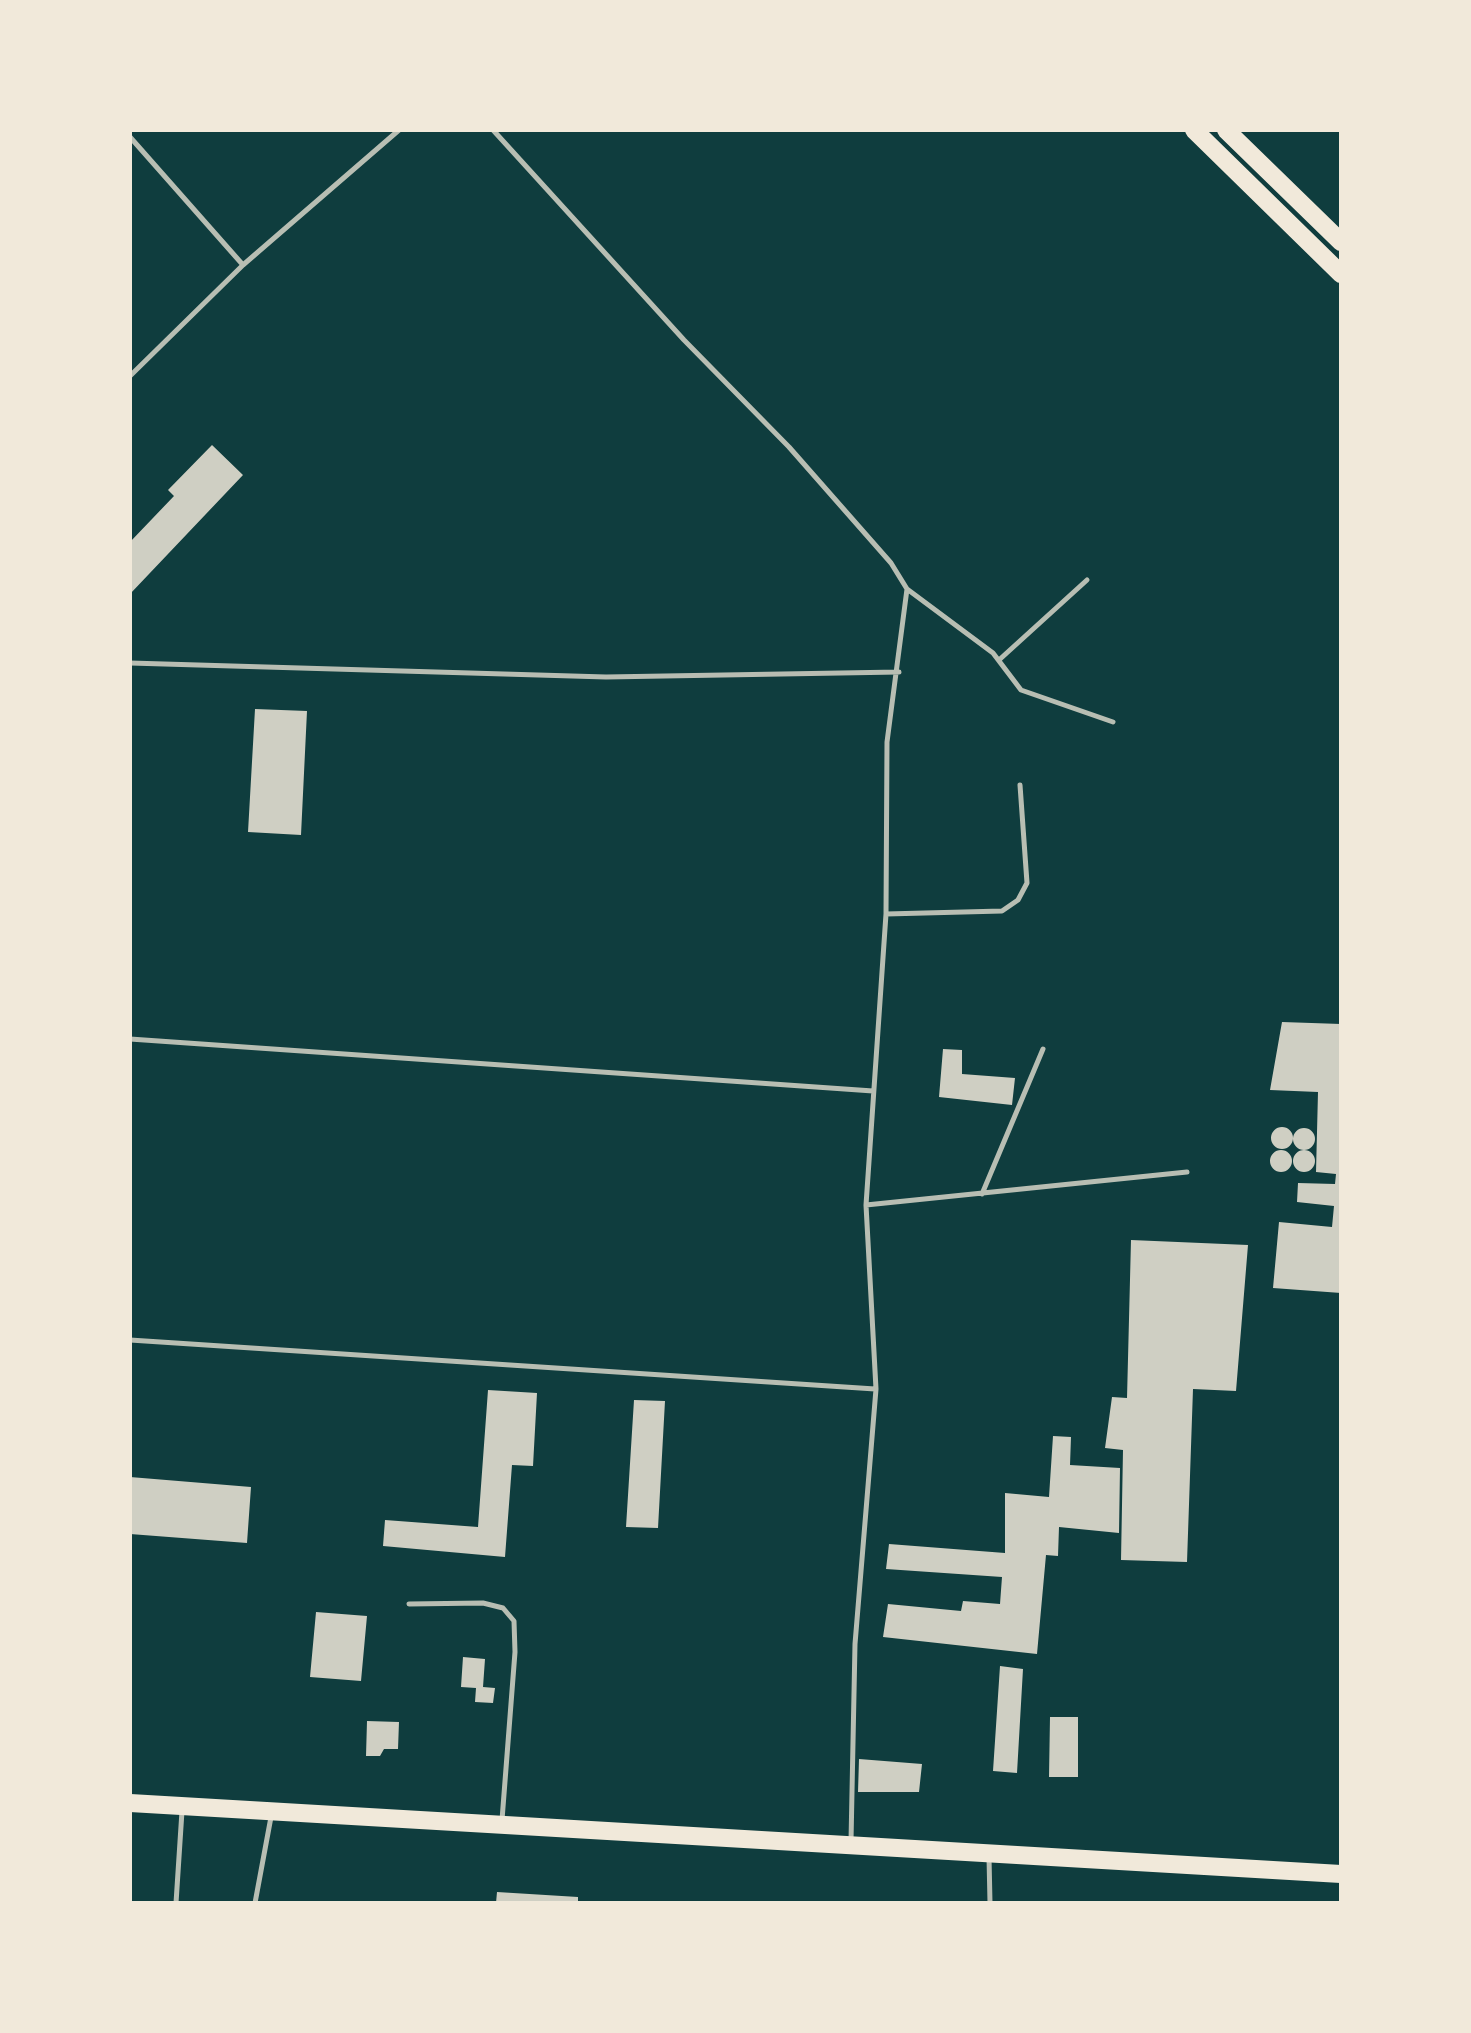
<!DOCTYPE html>
<html>
<head>
<meta charset="utf-8">
<style>
  body { margin:0 }
  #map { position:relative; width:1471px; height:2033px; overflow:hidden; background:#0f3d3e; font-family:"Archivo Narrow",sans-serif }
  canvas { display:block }
  .frame { position:absolute; inset:0; border:132px solid #f1e9da; pointer-events:none }
</style>
</head>
<body>
<div id="map">
<canvas width="1471" height="2033"></canvas>
<div class="frame"></div>
</div>
<script>
const c = document.querySelector('canvas').getContext('2d');
c.lineJoin = 'round';
function fillPath(path, color) {
  c.fillStyle = color;
  c.fill(path, 'evenodd');
}
function shape(rows) {
  const path = new Path2D();
  for (const r of rows) {
    if (r.length === 3) {
      path.moveTo(r[0] + r[2], r[1]);
      path.arc(r[0], r[1], r[2], 0, 2 * Math.PI);
      continue;
    }
    path.moveTo(r[0], r[1]);
    for (let i = 2; i < r.length; i += 2) path.lineTo(r[i], r[i + 1]);
  }
  return path;
}
function stroke(path, color, width, dash) {
  c.strokeStyle = color;
  c.lineWidth = width;
  c.lineCap = dash ? 'butt' : 'round';
  c.setLineDash(dash || []);
  c.stroke(path);
}
const building = shape([
  [212,445,243,475,130,594,130,542,174,496,168,490],
  [255,709,307,711,301,835,248,832],
  [1282,1022,1341,1024,1341,1293,1273,1288,1279,1222,1332,1227,1334,1206,1297,1202,1298,1183,1335,1184,1336,1174,1316,1172,1318,1092,1270,1090],
  [943,1049,962,1050,962,1074,1015,1078,1012,1105,939,1097],
  [1282,1138,11],
  [1304,1139,11],
  [1281,1161,11],
  [1304,1161,11],
  [1131,1240,1248,1245,1236,1391,1193,1389,1187,1562,1121,1560,1123,1450,1105,1448,1112,1397,1127,1398],
  [488,1390,537,1393,533,1466,512,1465,505,1557,383,1546,385,1520,478,1527],
  [634,1400,665,1401,658,1528,626,1527],
  [1053,1436,1071,1437,1070,1465,1120,1468,1119,1533,1059,1527,1058,1556,1046,1555,1037,1654,883,1637,888,1604,961,1611,963,1601,1000,1604,1002,1577,886,1569,889,1544,1005,1553,1005,1493,1049,1497],
  [130,1477,251,1487,247,1543,130,1534],
  [316,1612,367,1616,361,1681,310,1677],
  [463,1657,485,1659,483,1687,495,1688,493,1703,475,1702,476,1688,461,1687],
  [1000,1666,1023,1669,1017,1773,993,1771],
  [1050,1717,1078,1717,1078,1777,1049,1777],
  [367,1721,399,1722,398,1749,384,1749,380,1756,366,1756],
  [859,1759,922,1764,919,1792,858,1792],
  [497,1892,578,1897,578,1903,496,1903]
]);
const service = shape([
  [493,130,684,340,789,447,891,563,907,589,887,742,886,914,866,1205,876,1389,855,1644,851,1841],
  [130,137,243,265],
  [130,376,243,265,399,130],
  [907,589,993,653,1021,690,1113,722],
  [999,660,1087,580],
  [130,663,606,677,899,672],
  [886,914,1002,911,1018,900,1027,883,1020,785],
  [130,1039,873,1091],
  [982,1194,1043,1049],
  [866,1205,1187,1172],
  [130,1340,875,1389],
  [409,1604,483,1603,503,1608,514,1621,515,1652,502,1820],
  [989,1857,990,1903],
  [176,1903,182,1811],
  [255,1903,271,1817]
]);
const primary = shape([
  [1194,130,1341,274],
  [1226,130,1341,242],
  [130,1803,1341,1874]
]);
fillPath(building, '#cfcfc3');
stroke(service, '#b8beb3', 5);
stroke(primary, '#f1e9da', 18);
</script>
</body>
</html>
